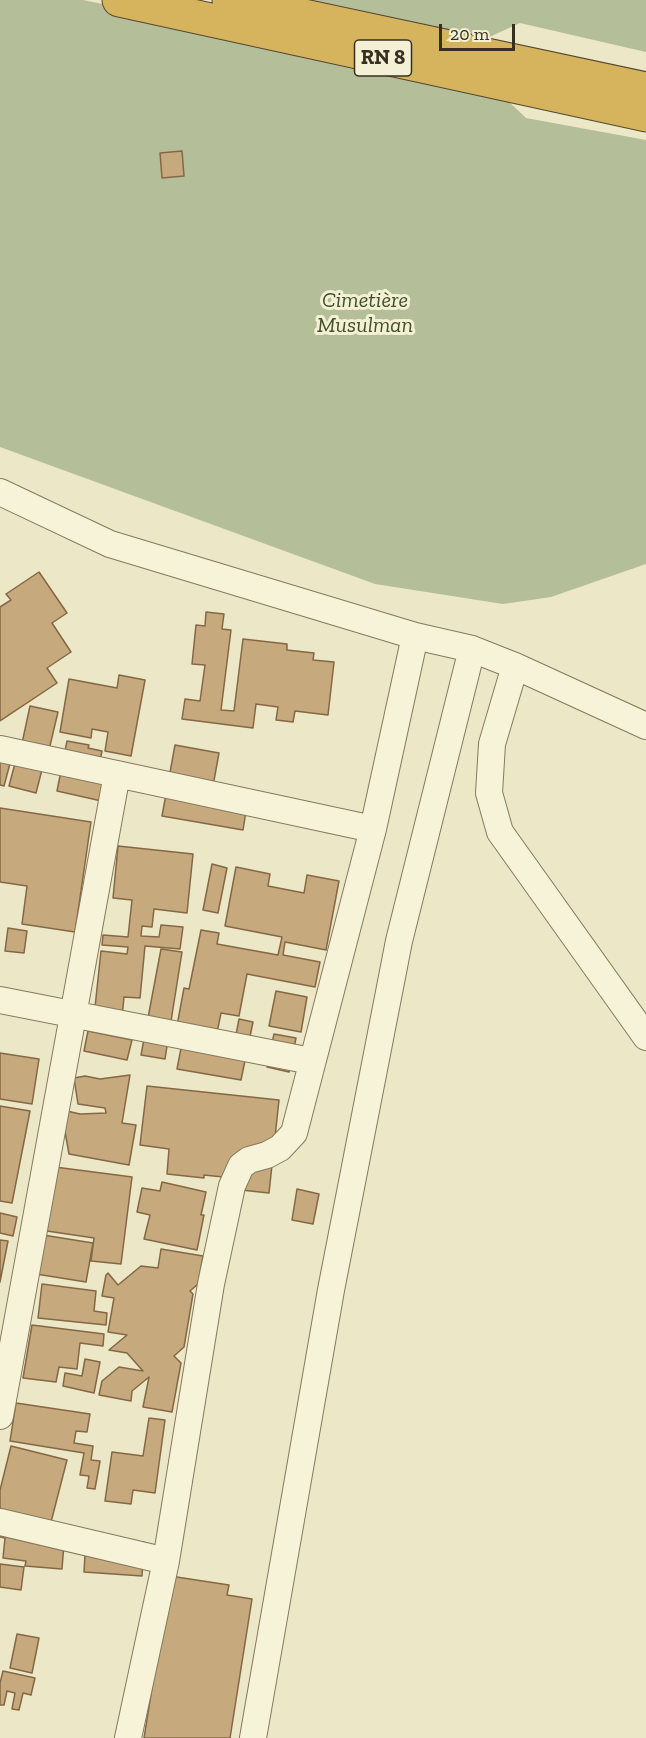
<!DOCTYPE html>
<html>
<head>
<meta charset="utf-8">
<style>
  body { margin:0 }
  #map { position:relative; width:646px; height:1738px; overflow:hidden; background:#ece7c6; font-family:"Zilla Slab",serif }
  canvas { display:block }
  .scale { position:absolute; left:439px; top:24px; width:76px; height:27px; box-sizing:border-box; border:3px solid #372f20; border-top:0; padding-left:8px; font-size:18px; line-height:21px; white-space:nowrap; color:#372f20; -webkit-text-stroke:4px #f3f0d5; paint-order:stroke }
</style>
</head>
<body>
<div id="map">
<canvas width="646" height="1738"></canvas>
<div class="scale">20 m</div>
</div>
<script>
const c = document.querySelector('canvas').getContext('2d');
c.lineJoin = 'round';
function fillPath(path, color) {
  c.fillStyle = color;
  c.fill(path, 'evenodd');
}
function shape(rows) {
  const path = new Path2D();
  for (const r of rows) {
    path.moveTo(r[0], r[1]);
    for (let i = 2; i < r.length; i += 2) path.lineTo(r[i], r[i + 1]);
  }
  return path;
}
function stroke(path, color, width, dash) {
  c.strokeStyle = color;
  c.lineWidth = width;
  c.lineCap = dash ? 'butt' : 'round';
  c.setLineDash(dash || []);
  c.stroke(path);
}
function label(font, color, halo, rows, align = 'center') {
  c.font = font + ' "Zilla Slab",serif';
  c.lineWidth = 6;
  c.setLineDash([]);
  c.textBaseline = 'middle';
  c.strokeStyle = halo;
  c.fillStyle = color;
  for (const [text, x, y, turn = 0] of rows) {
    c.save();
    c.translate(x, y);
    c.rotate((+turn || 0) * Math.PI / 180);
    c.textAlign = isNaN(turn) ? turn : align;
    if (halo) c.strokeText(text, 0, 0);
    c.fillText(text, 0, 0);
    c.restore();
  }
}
const cemetery = shape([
  [0,0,83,0,489,83,526,118,646,140,646,564,551,597,503,604,375,584,0,447],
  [280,0,646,0,646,52,520,23,474,44]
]);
const building = shape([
  [182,151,184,176,162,178,160,153,182,151],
  [39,572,67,613,52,623,71,652,47,668,57,683,0,721,0,607,11,600,6,594,39,572],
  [206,612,224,614,222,629,231,630,221,710,234,711,243,639,287,644,287,650,314,653,313,660,334,662,328,715,295,711,293,722,276,720,278,707,256,704,253,728,182,719,185,699,200,701,205,665,192,664,196,625,205,626,206,612],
  [119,675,145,680,131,756,105,751,108,732,92,729,91,738,60,732,69,679,117,688,119,675],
  [30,706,58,712,48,754,21,748,30,706],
  [67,741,89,745,88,748,102,751,97,776,111,779,106,802,57,791,67,741],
  [175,745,219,753,213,786,249,792,243,830,162,816,175,745],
  [18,752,45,758,36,793,9,786,18,752],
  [0,753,12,756,4,786,0,785,0,753],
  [0,808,91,822,75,932,22,924,27,886,0,882,0,808],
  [118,846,193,854,187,913,154,909,152,927,142,926,141,936,159,937,161,925,183,927,180,949,145,946,140,998,124,997,121,1028,93,1026,101,951,127,954,128,947,102,945,103,935,128,937,132,900,113,898,118,846],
  [212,864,227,868,218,913,203,910,212,864],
  [236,867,270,874,268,886,304,893,307,875,339,881,326,950,285,942,283,955,320,962,315,987,247,974,239,1016,221,1013,213,1052,232,1056,239,1019,253,1022,241,1080,177,1069,184,1033,176,1031,184,988,189,989,201,930,219,933,217,944,278,955,282,937,225,926,236,867],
  [8,928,27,931,24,953,5,951,8,928],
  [161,949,182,952,165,1059,141,1055,161,949],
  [276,991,307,997,301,1032,269,1026,276,991],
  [88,1031,132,1040,127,1060,84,1051,88,1031],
  [274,1034,296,1038,289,1072,267,1067,274,1034],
  [0,1053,39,1059,32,1104,0,1099,0,1053],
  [130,1075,122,1123,136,1125,129,1165,69,1154,64,1126,67,1111,80,1114,106,1113,105,1108,78,1104,74,1078,85,1076,100,1079,130,1075],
  [147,1086,279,1100,269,1193,222,1188,223,1177,204,1175,204,1178,167,1174,169,1149,140,1145,147,1086],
  [0,1106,30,1111,12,1203,0,1201,0,1106],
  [55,1167,132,1177,121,1264,91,1261,94,1238,47,1231,55,1167],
  [162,1182,206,1192,201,1215,204,1215,197,1250,144,1239,150,1215,137,1212,142,1188,160,1191,162,1182],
  [297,1189,319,1194,313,1224,292,1220,297,1189],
  [0,1213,17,1217,13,1236,0,1233,0,1213],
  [43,1235,93,1243,86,1282,36,1274,43,1235],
  [0,1240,8,1241,0,1282,0,1240],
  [161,1249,203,1256,198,1284,190,1291,193,1294,184,1347,174,1356,181,1363,172,1412,143,1407,149,1377,132,1391,131,1401,99,1395,102,1381,119,1367,143,1371,127,1353,109,1350,127,1335,108,1332,114,1298,102,1296,106,1275,108,1273,118,1285,141,1266,158,1268,161,1249],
  [42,1284,96,1291,94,1311,107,1313,106,1325,38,1318,42,1284],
  [32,1325,104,1334,103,1346,80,1343,77,1369,59,1367,56,1382,23,1378,32,1325],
  [85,1359,100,1362,94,1393,63,1386,65,1373,82,1376,85,1359],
  [16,1403,90,1414,87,1432,76,1431,74,1443,93,1446,91,1460,100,1461,95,1489,87,1488,89,1476,80,1475,84,1453,10,1441,16,1403],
  [149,1418,165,1420,155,1493,133,1490,131,1504,105,1501,112,1452,143,1456,149,1418],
  [11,1446,67,1460,50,1526,0,1514,0,1490,11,1446],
  [0,1525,65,1531,62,1569,25,1566,26,1561,3,1558,5,1538,0,1537,0,1525],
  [86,1538,144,1542,142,1576,84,1572,86,1538],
  [0,1564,24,1567,21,1590,0,1587,0,1564],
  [170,1576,229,1585,227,1595,252,1599,230,1738,144,1738,170,1576],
  [17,1634,39,1638,32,1673,10,1668,17,1634],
  [3,1671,35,1678,31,1695,23,1693,19,1710,12,1709,15,1693,7,1691,4,1705,0,1705,0,1683,3,1671]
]);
const minor = shape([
  [0,492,110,544,415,636,472,649,515,666,646,726],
  [515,666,492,744,489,793,500,832,646,1037],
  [0,749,373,829],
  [0,1000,311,1061],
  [0,1416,117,774],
  [0,1522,166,1561],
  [128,1738,166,1561,211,1284,232,1186,241,1166,249,1160,267,1155,280,1148,294,1133,373,829,415,636],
  [253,1738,331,1290,399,941,472,649]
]);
const highway = shape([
  [119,0,646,115],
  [229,0,646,89]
]);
const shields = [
  [383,58,57]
];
const shieldNames = [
  ["RN 8",383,58]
];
const parkNames = [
  ["Cimetière",365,301],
  ["Musulman",365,326]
];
fillPath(cemetery, '#b4bf99');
fillPath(building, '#c7a97e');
stroke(building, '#846844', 1.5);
stroke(minor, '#86795d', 28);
stroke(highway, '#544731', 35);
stroke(minor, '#f7f3d9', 26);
stroke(highway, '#d5b45d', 33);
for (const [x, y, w] of shields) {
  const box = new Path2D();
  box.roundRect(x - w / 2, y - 18, w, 36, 4.5);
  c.fillStyle = '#f3f0d5';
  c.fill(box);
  stroke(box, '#372f20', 1.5);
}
label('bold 21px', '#372f20', null, shieldNames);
label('italic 22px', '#405228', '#f3f0d5', parkNames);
</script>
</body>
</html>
